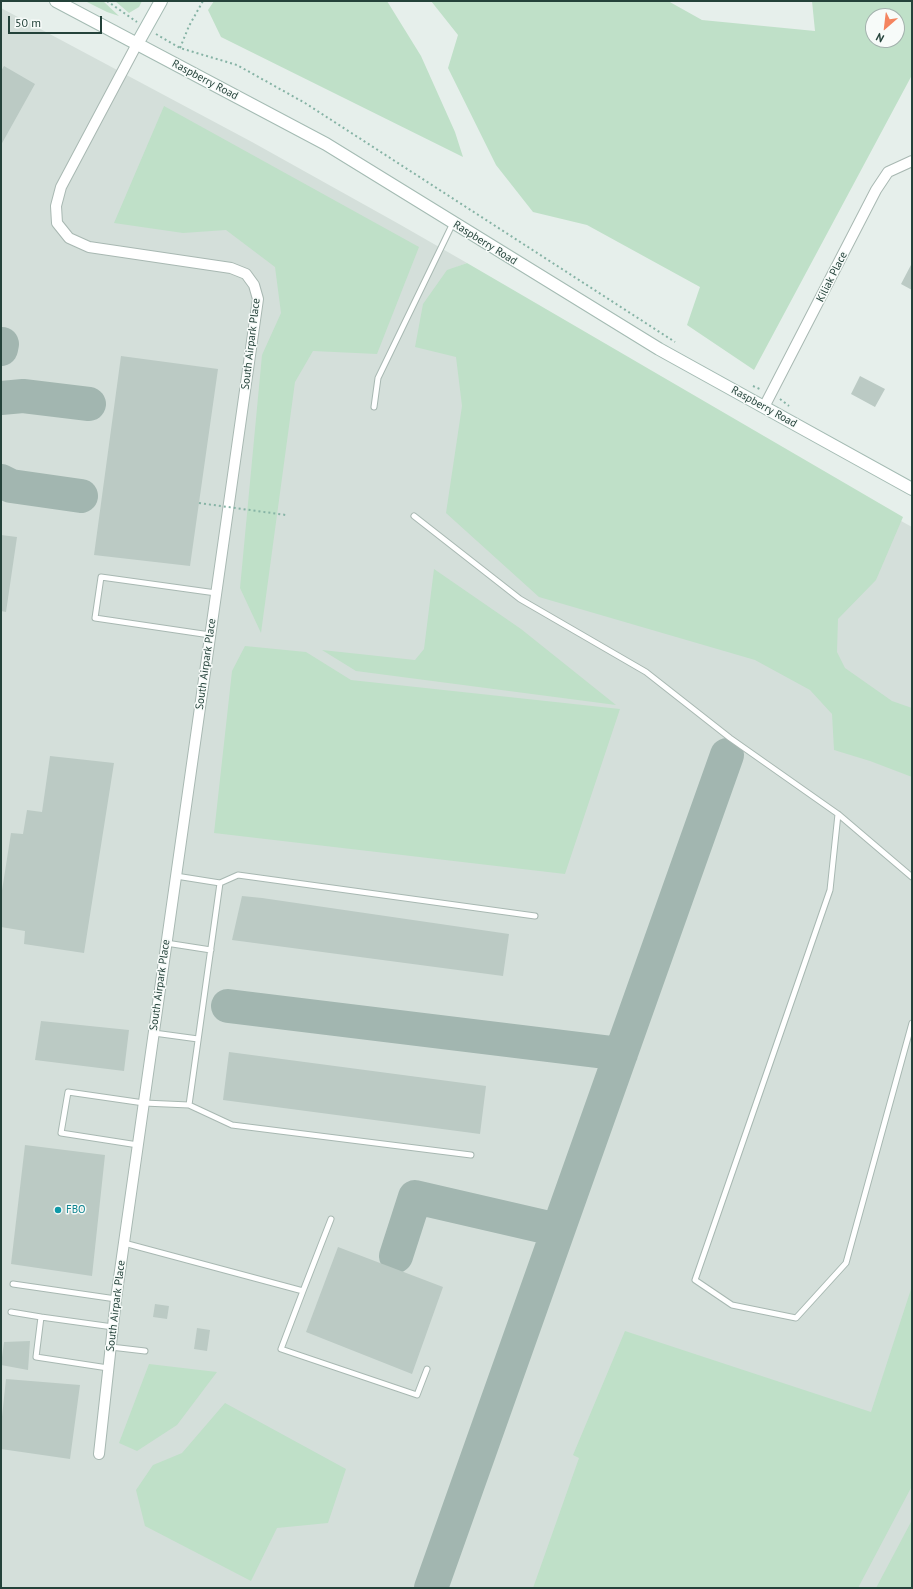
<!DOCTYPE html>
<html>
<head>
<meta charset="utf-8">
<style>
  body { margin:0 }
  #map { position:relative; width:913px; height:1589px; overflow:hidden; background:#e6efeb; font-family:"PT Sans",sans-serif }
  canvas { display:block }
  .frame { position:absolute; inset:0; border:2px solid #24423a; pointer-events:none }
  .north { position:absolute; left:865px; top:8px; width:40px; height:40px; box-sizing:border-box; background:#f7fbf9; border:1px solid #a3b1ad; border-radius:50%; rotate:208deg; font-size:11px; font-weight:700; line-height:16px; text-align:center; color:#24423a }
  .north::after { content:''; display:block; margin:auto; width:14px; height:18px; background:#f4845f; clip-path:polygon(50% 0,100% 100%,50% 72%,0 100%) }
  .scale { position:absolute; left:8px; top:16px; width:94px; height:18px; box-sizing:border-box; border:2px solid #24423a; border-top:0; padding-left:5px; font-size:12px; line-height:14px; white-space:nowrap; color:#24423a; -webkit-text-stroke:3px #f7fbf9; paint-order:stroke }
</style>
</head>
<body>
<div id="map">
<canvas width="913" height="1589"></canvas>
<div class="frame"></div>
<div class="north">N</div>
<div class="scale">50 m</div>
</div>
<script>
const c = document.querySelector('canvas').getContext('2d');
c.lineJoin = 'round';
function fillPath(path, color) {
  c.fillStyle = color;
  c.fill(path, 'evenodd');
}
function shape(rows) {
  const path = new Path2D();
  for (const r of rows) {
    path.moveTo(r[0], r[1]);
    for (let i = 2; i < r.length; i += 2) path.lineTo(r[i], r[i + 1]);
  }
  return path;
}
function stroke(path, color, width, dash) {
  c.strokeStyle = color;
  c.lineWidth = width;
  c.lineCap = dash ? 'butt' : 'round';
  c.setLineDash(dash || []);
  c.stroke(path);
}
function label(font, color, halo, rows, align = 'center') {
  c.font = font + ' "PT Sans",sans-serif';
  c.lineWidth = 3;
  c.setLineDash([]);
  c.textBaseline = 'middle';
  c.strokeStyle = halo;
  c.fillStyle = color;
  for (const [text, x, y, turn = 0] of rows) {
    c.save();
    c.translate(x, y);
    c.rotate((+turn || 0) * Math.PI / 180);
    c.textAlign = isNaN(turn) ? turn : align;
    if (halo) c.strokeText(text, 0, 0);
    c.fillText(text, 0, 0);
    c.restore();
  }
}
const built = shape([
  [1,8,252,142,399,224,467,263,447,271,912,527,912,1581,908,1588,1,1588]
]);
const green = shape([
  [85,1,103,1,119,16,107,12],
  [115,1,142,1,139,7,129,13],
  [214,1,387,1,421,56,455,132,463,157,221,37,208,10],
  [431,1,668,1,702,20,815,31,812,1,912,1,912,75,754,370,687,325,700,287,587,225,533,212,496,165,448,68,458,35],
  [873,16,897,16,897,40,873,40],
  [164,106,419,247,377,354,313,351,295,382,261,633,240,588,262,355,281,313,275,267,226,230,183,233,114,223],
  [467,263,903,517,876,580,838,619,837,652,845,668,892,701,912,708,912,777,870,761,834,750,832,714,810,690,755,660,539,597,446,513,462,406,456,357,415,347,423,304,447,270],
  [434,569,521,629,616,705,356,671,322,650,415,660,424,649],
  [245,646,306,652,351,680,620,709,565,874,214,833,232,671],
  [912,1286,912,1486,858,1588,533,1588,579,1458,573,1455,625,1331,871,1412],
  [149,1364,217,1372,177,1425,137,1451,119,1443],
  [225,1403,346,1469,328,1523,277,1528,251,1581,145,1526,136,1490,153,1465,182,1453],
  [912,1520,912,1588,876,1588]
]);
const taxiway = shape([
  [1,349,2,344],
  [1,398,23,396,89,404],
  [1,481,11,486,81,496],
  [228,1006,621,1054],
  [396,1256,415,1197,558,1230],
  [431,1588,727,755]
]);
const building = shape([
  [4,66,35,84,1,145,1,71],
  [912,263,912,290,901,284],
  [121,356,218,369,190,566,94,555],
  [860,376,885,389,875,407,851,394],
  [1,535,17,537,6,612,1,611],
  [50,756,114,763,84,953,24,944,25,931,1,927,1,897,11,833,23,834,27,810,42,812],
  [242,896,262,898,509,934,503,976,232,940],
  [41,1021,129,1030,124,1071,35,1060],
  [229,1052,486,1086,480,1134,223,1100],
  [25,1145,105,1155,92,1276,11,1264],
  [338,1247,443,1287,412,1374,306,1332],
  [155,1304,169,1306,167,1319,153,1317],
  [197,1328,210,1330,207,1351,194,1349],
  [30,1341,28,1370,1,1365,4,1342],
  [6,1379,80,1385,70,1459,1,1449,1,1426]
]);
const path = shape([
  [107,1,137,22],
  [156,34,180,48,237,65,305,103,675,342],
  [180,48,189,26,203,1],
  [753,386,762,390],
  [780,399,789,406]
]);
const lane = shape([
  [374,407,378,378,453,223],
  [414,516,520,599,646,672,730,738,838,814,912,877],
  [210,635,95,618,101,577,216,593],
  [838,814,830,890,695,1280,732,1305,796,1318,846,1263,912,1023],
  [176,876,220,883],
  [166,943,211,950],
  [154,1033,198,1039],
  [138,1145,61,1133,68,1092,144,1103,189,1105],
  [471,1155,232,1125,189,1105,220,883,238,875,535,916],
  [124,1243,303,1291,331,1219],
  [13,1284,116,1299],
  [303,1291,281,1349,417,1395,427,1369],
  [11,1312,41,1317],
  [111,1347,145,1351],
  [108,1368,36,1357,41,1317,113,1327]
]);
const street = shape([
  [764,407,876,190,888,172,912,161],
  [99,1454,116,1299,258,299,254,285,246,274,231,268,89,247,69,238,57,223,56,206,61,187,137,44]
]);
const secondary = shape([
  [56,1,326,144,659,349,912,489],
  [137,44,161,1]
]);
const pathBridge = shape([
  [199,503,286,515]
]);
const markers = [
  [58,1210,4,"#0f9aa8"]
];
const streetNames = [
  ["Raspberry Road",205,80,28],
  ["Raspberry Road",485,243,32],
  ["Kiliak Place",832,277,-63],
  ["South Airpark Place",251,344,-83],
  ["Raspberry Road",764,407,29],
  ["South Airpark Place",206,664,-82],
  ["South Airpark Place",160,985,-82],
  ["South Airpark Place",116,1306,-83]
];
const cultureNames = [
  ["FBO",66,1210]
];
fillPath(built, '#d4dfda');
fillPath(green, '#bfe0c8');
stroke(taxiway, '#a2b6b0', 34);
fillPath(building, '#bbcac4');
stroke(lane, '#a8b8b2', 7);
stroke(street, '#a8b8b2', 12);
stroke(secondary, '#a4bbb3', 14);
stroke(path, '#86b3a5', 2, [2, 3]);
stroke(lane, '#fff', 5);
stroke(street, '#fff', 10);
stroke(secondary, '#fff', 12);
stroke(pathBridge, '#86b3a5', 2, [2, 3]);
for (const [x, y, r, color] of markers) {
  const dot = new Path2D();
  dot.arc(x, y, r, 0, 2 * Math.PI);
  c.fillStyle = color;
  c.fill(dot);
  stroke(dot, '#f7fbf9', 1.5);
}
label('11px', '#24423a', '#f7fbf9', streetNames);
label('11px', '#0d838f', '#f7fbf9', cultureNames, 'left');
</script>
</body>
</html>
